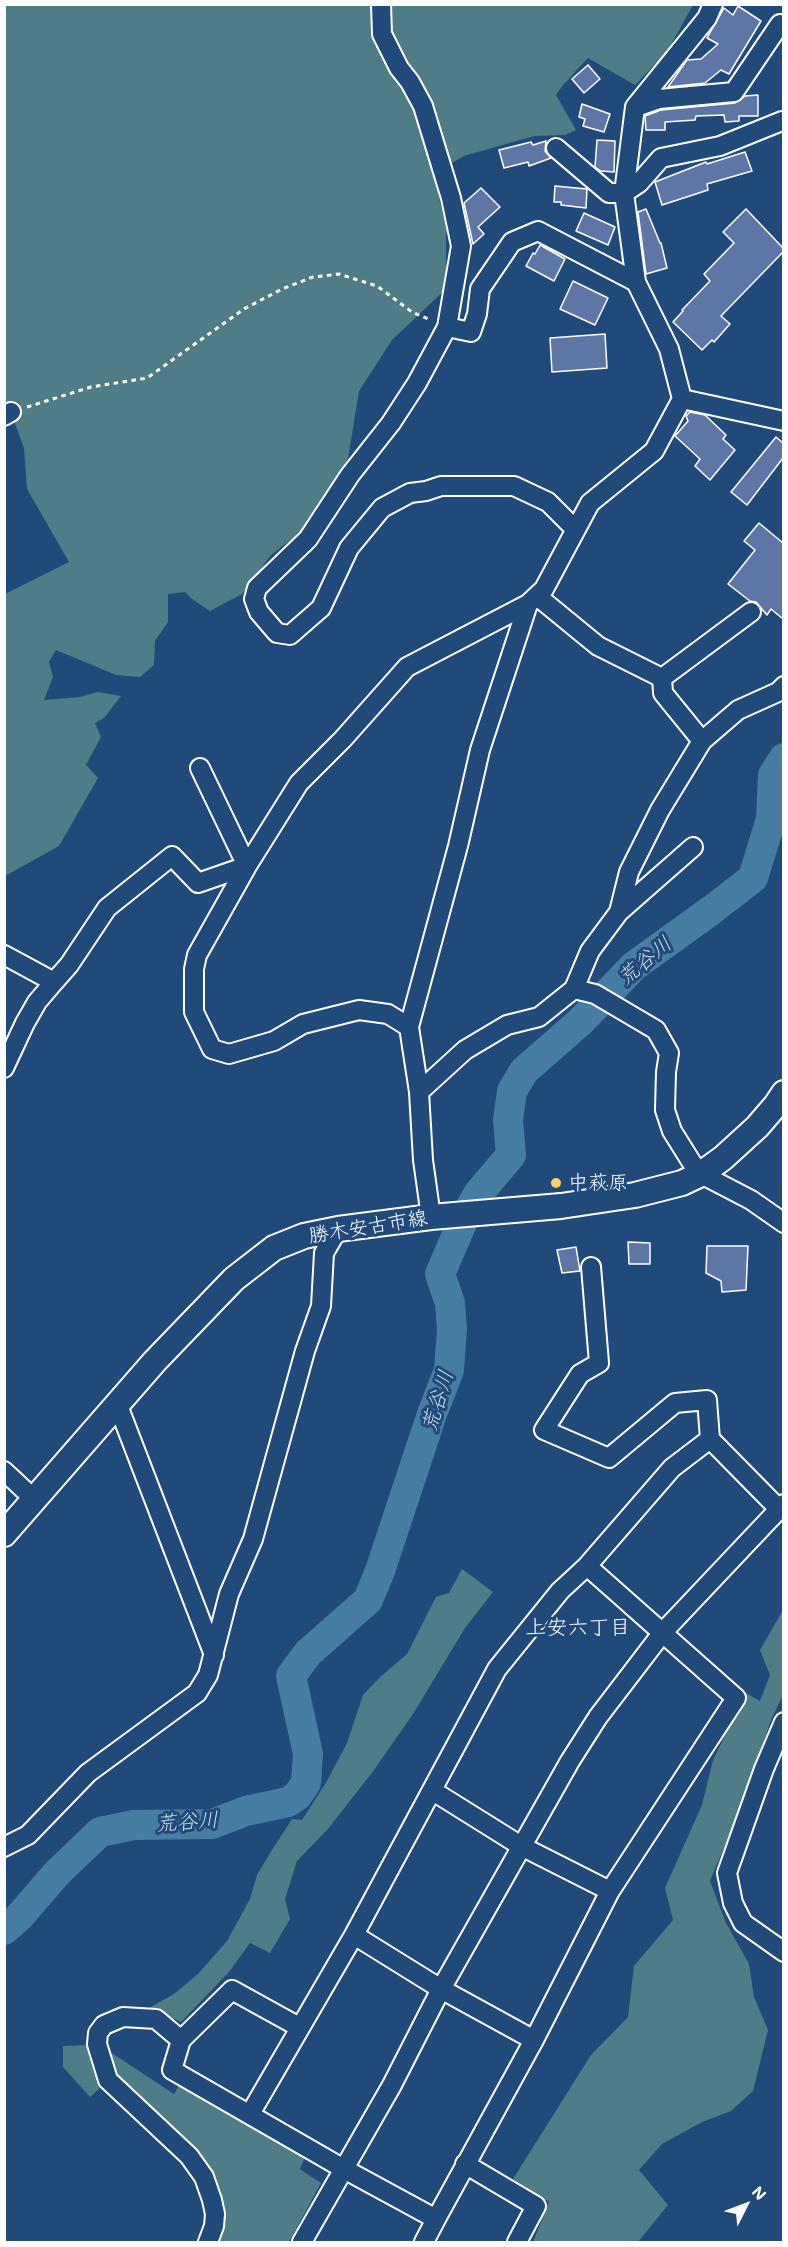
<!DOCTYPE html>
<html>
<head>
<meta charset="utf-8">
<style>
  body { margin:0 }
  #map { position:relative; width:788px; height:2247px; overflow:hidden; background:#1f4a7a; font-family:Mali,sans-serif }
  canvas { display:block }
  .frame { position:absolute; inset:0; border:6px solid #fff; pointer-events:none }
  .north { position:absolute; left:716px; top:2175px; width:60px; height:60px; -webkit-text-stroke:4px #1f4a7a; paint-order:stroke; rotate:48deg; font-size:16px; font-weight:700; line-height:24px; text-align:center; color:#fff }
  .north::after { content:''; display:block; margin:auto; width:21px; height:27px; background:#fff; clip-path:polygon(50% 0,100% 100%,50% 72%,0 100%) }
</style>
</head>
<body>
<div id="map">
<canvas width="788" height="2247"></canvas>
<div class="frame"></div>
<div class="north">N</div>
</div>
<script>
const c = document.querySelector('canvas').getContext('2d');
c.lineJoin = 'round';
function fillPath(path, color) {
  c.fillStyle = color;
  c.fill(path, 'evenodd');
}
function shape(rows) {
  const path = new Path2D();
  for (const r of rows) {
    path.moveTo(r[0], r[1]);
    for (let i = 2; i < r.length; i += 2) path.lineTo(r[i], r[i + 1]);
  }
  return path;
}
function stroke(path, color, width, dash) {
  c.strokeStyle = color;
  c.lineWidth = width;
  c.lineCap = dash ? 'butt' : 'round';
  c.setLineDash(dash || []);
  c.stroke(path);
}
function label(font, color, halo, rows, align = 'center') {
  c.font = font + ' Mali,"Klee One",sans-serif';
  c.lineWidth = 6;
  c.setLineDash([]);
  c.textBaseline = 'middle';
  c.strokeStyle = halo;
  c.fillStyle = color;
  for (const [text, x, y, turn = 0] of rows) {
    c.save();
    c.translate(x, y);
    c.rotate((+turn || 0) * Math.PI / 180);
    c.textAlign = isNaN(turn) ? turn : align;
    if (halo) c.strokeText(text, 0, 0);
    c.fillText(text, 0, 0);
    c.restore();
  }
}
const green = shape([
  [5,5,693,5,667,52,635,85,588,58,563,85,556,95,576,130,565,135,534,136,464,156,433,174,446,226,446,289,392,340,359,391,348,459,305,529,271,555,242,594,210,611,192,599,185,592,168,594,168,622,155,641,154,665,140,677,116,675,56,650,49,662,53,677,44,700,80,697,98,692,121,696,104,718,95,723,101,737,86,765,98,778,59,846,5,876,5,594,69,562,27,489,24,448,8,405,5,407],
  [462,1569,493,1592,465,1628,413,1714,374,1770,328,1829,297,1861,285,1899,290,1919,270,1953,250,1943,229,1972,181,2022,149,2008,174,1994,198,1974,227,1941,250,1899,257,1875,270,1853,292,1819,302,1820,327,1781,347,1743,363,1695,379,1678,407,1654,436,1597,449,1593],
  [783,1610,783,1695,771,1720,744,1800,710,1881,726,1923,749,1964,754,1997,768,2030,753,2091,731,2111,702,2122,662,2144,639,2170,668,2205,638,2242,533,2242,549,2202,513,2179,591,2055,628,2017,634,1966,673,1920,665,1888,702,1805,713,1760,746,1693,760,1701,770,1675,760,1650],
  [89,2045,103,2085,90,2097,63,2067,63,2046],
  [104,2048,174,2094,182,2080,307,2152,300,2169,321,2183,289,2242,212,2242,218,2204,113,2076]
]);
const river = shape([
  [4,1930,19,1917,57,1873,100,1832,134,1825,212,1824,246,1811,288,1802,297,1796,306,1783,308,1754,291,1676,308,1653,368,1600,380,1571,432,1414,449,1370,452,1329,450,1303,440,1274,462,1223,478,1194,511,1155,508,1120,512,1091,524,1071,580,1022,634,966,713,909,753,878,771,819,773,775,784,758]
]);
const building = shape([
  [738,6,761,21,729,74,721,70,705,83,668,87,687,60,701,59,718,44,707,38,724,8,733,15,738,6],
  [588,65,600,79,584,93,572,79,588,65],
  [758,95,758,116,739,116,739,121,725,122,724,115,696,116,695,120,665,122,665,130,646,130,645,116,661,110,735,103,745,96,758,95],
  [582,104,610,114,604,132,583,126,585,119,579,117,582,104],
  [597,140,615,141,614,172,601,171,595,167,597,140],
  [546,141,545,151,551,158,529,166,528,162,504,168,499,150,531,142,533,145,546,141],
  [745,152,752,171,707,184,708,190,662,205,655,182,706,162,707,164,745,152],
  [555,186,587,189,586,208,561,205,561,202,554,202,555,186],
  [481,188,500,207,478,227,484,234,473,244,464,203,481,188],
  [646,209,660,243,661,243,667,268,646,274,638,212,646,209],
  [746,209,783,248,783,252,721,316,730,324,714,342,712,340,702,350,673,322,683,311,682,310,710,281,704,274,734,243,723,232,746,209],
  [584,213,615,227,608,245,576,231,584,213],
  [540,245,565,259,554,281,526,266,533,253,535,254,540,245],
  [573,281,608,298,595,325,560,309,573,281],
  [605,334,607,368,552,372,550,338,605,334],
  [690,412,705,415,726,435,723,439,735,450,710,480,695,466,700,459,675,436,688,421,686,416,690,412],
  [776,437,783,443,783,458,747,505,731,492,776,437],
  [759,523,783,543,783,619,771,609,767,615,756,602,750,601,728,584,755,550,744,541,759,523],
  [628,1242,650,1243,650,1264,629,1264,628,1242],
  [707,1246,748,1246,746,1290,722,1292,721,1281,706,1273,707,1246],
  [576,1247,580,1271,562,1273,557,1250,576,1247]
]);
const path = shape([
  [27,407,91,387,147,378,244,309,282,289,313,277,339,274,377,286,412,312,431,320]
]);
const minor = shape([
  [381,4,382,34,399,68,410,82,423,106,451,198,461,246,447,327,417,383,391,423,350,475,308,539,257,588,254,599,259,612,277,633,290,635,321,608,349,548,382,508,410,493,426,491,441,486,514,486,548,502,575,529],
  [636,107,659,99,734,92,780,24],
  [556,148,609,193,624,193,639,183,661,158,720,146,782,121],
  [447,327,471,332,477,314,480,289,512,242,538,231,636,282],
  [682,399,784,421],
  [4,416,11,412],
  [537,596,598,646,662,678,663,693,702,741],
  [662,678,751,612],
  [619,912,693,847],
  [4,955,54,982,37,1002,25,1023,4,1068],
  [54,982,69,965,107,908,172,856,198,883,247,866,200,768],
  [574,989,595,994,656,1030,669,1053,666,1072,665,1110,672,1131,692,1163,701,1174,751,1200,784,1223],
  [409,1027,388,1014,359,1010,303,1024,274,1041,229,1054,212,1049,194,1012,194,969,197,955,247,866,299,783,343,739,407,667,528,604,544,589,590,503,654,451,682,399,669,349,636,282,624,193,635,107,707,18,713,4],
  [419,1092,465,1050,507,1025,539,1017,574,989,590,951,619,912,629,872,660,810,702,741,738,710,778,692,784,686],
  [431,1217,423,1160,419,1092,409,1027,458,846,480,750,528,604],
  [591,1267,599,1363,580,1374,544,1430,609,1458,675,1403,707,1400,710,1439],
  [117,1403,214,1655],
  [4,1471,34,1499],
  [784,1722,764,1769,727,1873,733,1903,743,1923,784,1952],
  [433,1791,521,1846,610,1891],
  [4,1847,28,1835,88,1773,197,1693,208,1675,229,1594,253,1539,305,1351,321,1306,324,1253,338,1229],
  [354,1935,441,1989,534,2040],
  [181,2040,232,1990,299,2027],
  [250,2114,354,1935,497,1669,560,1591,587,1566,672,1468,710,1439,778,1508],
  [465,2164,536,2206,517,2242],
  [208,2242,214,2226,215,2214,212,2200,204,2177,189,2156,108,2080,97,2044,98,2033,104,2025,123,2017,156,2019,181,2040,172,2070,344,2169,436,2219,534,2040,610,1891,736,1698,587,1566],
  [302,2242,392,2085,441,1989,570,1761,598,1717,663,1632,784,1504],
  [424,2242,436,2219]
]);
const major = shape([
  [4,1534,155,1361,234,1279,274,1248,304,1236,338,1229,431,1217,561,1206,635,1195,682,1183,701,1174,723,1158,757,1127,776,1105,784,1093]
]);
const markers = [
  [556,1183,6,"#ffd166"]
];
const poiNames = [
  ["中萩原",568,1183]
];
const streetNames = [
  ["勝木安古市線",368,1227,-9]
];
const waterNames = [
  ["荒谷川",645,961,-40],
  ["荒谷川",438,1401,-73],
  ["荒谷川",187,1822,-4]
];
const neighbourhoodNames = [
  ["上安六丁目",578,1628]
];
fillPath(green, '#4e7d87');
stroke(river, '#477da3', 30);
fillPath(building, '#5d76a6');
stroke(building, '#fff', 1.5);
stroke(minor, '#fff', 22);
stroke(major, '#fff', 28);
stroke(path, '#fff', 3, [4.5, 4.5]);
stroke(minor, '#1f4a7a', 18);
stroke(major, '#1f4a7a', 24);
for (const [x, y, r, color] of markers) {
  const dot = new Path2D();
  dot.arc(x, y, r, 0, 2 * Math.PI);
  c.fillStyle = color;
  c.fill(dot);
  stroke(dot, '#1f4a7a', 2);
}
label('20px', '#fff', '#1f4a7a', poiNames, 'left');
label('20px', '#fff', '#1f4a7a', streetNames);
label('italic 21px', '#d1dee8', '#1f4a7a', waterNames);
label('21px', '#fff', '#1f4a7a', neighbourhoodNames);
</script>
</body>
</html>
